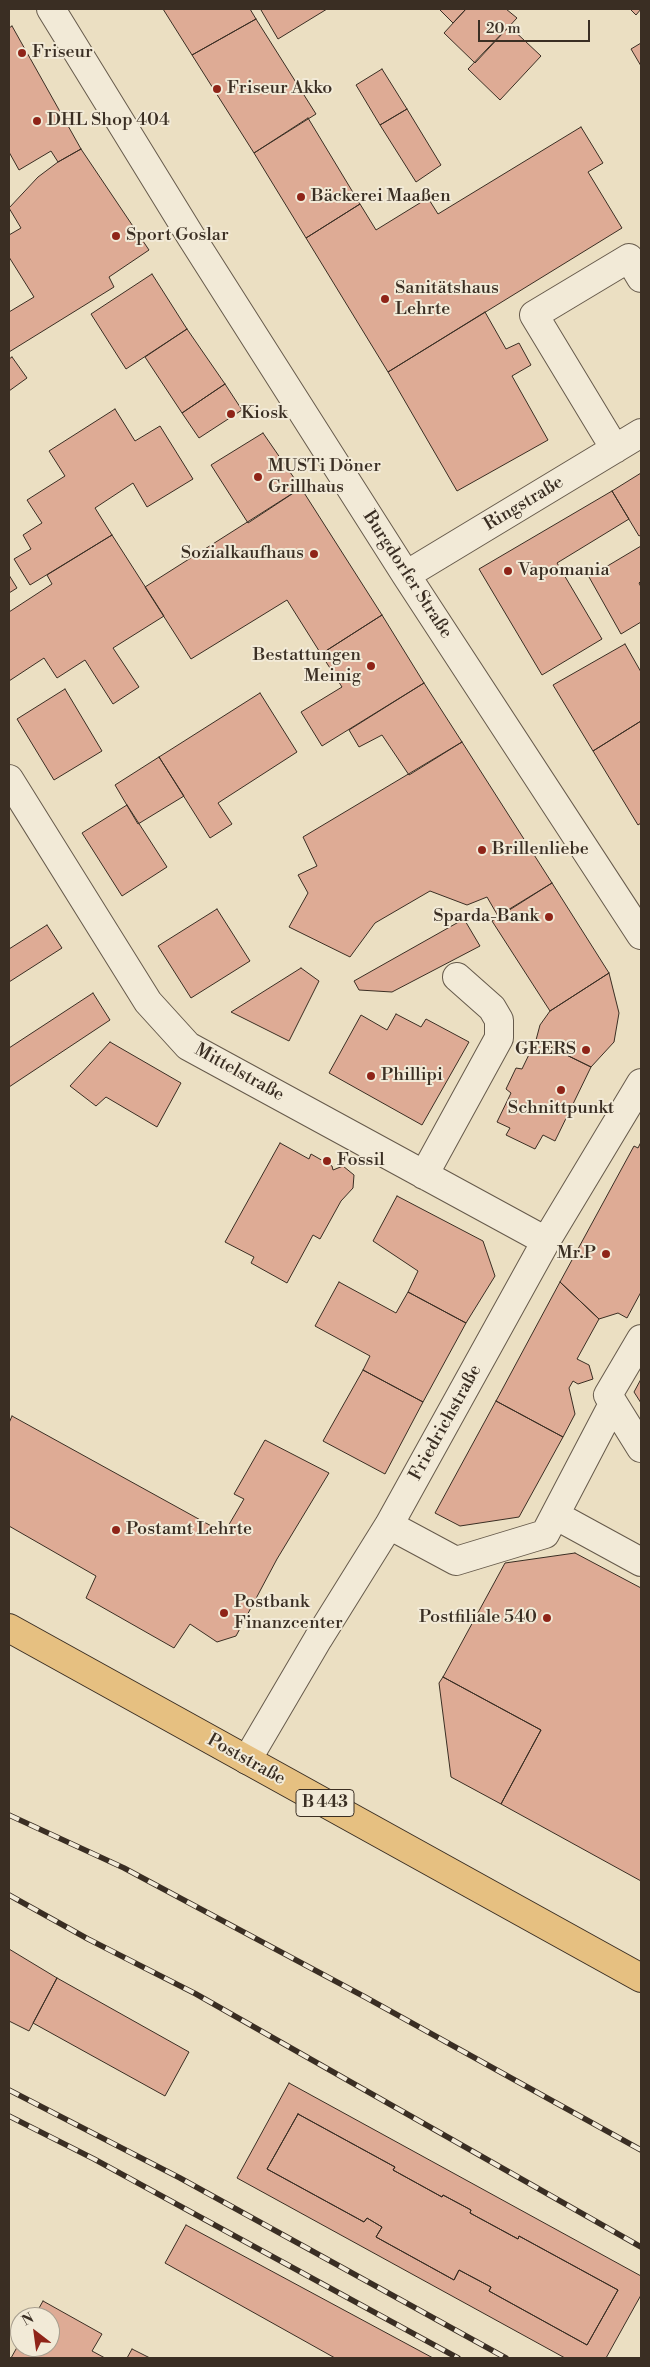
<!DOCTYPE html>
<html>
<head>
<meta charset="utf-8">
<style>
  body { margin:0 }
  #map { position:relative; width:650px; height:2367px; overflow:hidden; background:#ebdfc2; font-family:"Libre Bodoni",serif }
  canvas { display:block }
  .frame { position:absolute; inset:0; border:10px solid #3a2e23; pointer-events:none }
  .north { position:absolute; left:10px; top:2307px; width:50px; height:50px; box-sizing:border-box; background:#f2ead7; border:1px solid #a89f8f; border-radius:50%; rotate:330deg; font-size:14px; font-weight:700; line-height:20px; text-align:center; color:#3a2e23 }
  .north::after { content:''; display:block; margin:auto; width:18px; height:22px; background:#8f2418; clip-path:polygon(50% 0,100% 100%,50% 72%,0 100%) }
  .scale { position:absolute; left:478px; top:20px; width:112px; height:22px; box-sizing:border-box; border:2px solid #3a2e23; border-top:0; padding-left:6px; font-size:15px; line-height:18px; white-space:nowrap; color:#3a2e23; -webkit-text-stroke:4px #f2ead7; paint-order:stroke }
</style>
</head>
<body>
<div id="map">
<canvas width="650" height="2367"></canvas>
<div class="frame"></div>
<div class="north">N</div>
<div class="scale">20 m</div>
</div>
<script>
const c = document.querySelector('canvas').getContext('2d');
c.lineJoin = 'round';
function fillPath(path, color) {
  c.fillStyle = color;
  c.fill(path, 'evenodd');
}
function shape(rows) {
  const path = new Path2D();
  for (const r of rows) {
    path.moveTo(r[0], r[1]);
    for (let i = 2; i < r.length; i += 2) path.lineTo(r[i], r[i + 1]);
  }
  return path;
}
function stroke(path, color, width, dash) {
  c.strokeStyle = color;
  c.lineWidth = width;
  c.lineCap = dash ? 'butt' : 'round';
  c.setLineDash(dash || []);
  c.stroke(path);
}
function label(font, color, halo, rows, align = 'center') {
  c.font = font + ' "Libre Bodoni",serif';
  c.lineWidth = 4;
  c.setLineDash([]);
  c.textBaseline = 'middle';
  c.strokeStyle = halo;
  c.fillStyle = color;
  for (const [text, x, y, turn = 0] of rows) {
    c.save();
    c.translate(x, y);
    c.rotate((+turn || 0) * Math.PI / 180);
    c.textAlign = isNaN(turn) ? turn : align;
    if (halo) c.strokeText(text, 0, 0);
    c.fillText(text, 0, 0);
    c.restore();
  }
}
const building = shape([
  [163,9,250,9,256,19,192,55,163,9],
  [263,9,327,9,278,39,261,10,263,9],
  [439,9,466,9,453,23,439,9],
  [466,9,506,9,517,18,475,63,444,33,466,9],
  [630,9,641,9,636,15,630,9],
  [256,19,316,114,254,153,192,55,256,19],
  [12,26,81,149,58,162,51,151,19,170,9,152,9,28,12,26],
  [509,26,541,56,500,100,468,69,509,26],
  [641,43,641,66,631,49,641,43],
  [382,69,407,109,380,125,356,85,382,69],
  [407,109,441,165,416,182,380,125,407,109],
  [308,118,360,204,306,238,254,153,308,118],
  [581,127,603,163,588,172,622,228,388,372,306,238,360,204,376,230,428,198,438,214,581,127],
  [81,149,149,250,109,277,114,287,9,352,9,312,34,297,9,257,9,235,21,228,9,208,38,177,58,162,81,149],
  [152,274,187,329,126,369,91,314,152,274],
  [485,312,506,349,519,343,531,365,512,376,548,440,457,491,388,372,485,312],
  [187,329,225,384,182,413,145,357,187,329],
  [12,357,27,378,9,391,9,359,12,357],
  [225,384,242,410,199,438,182,413,225,384],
  [115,409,135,441,160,426,193,479,147,507,133,483,95,508,112,535,30,585,14,559,31,549,23,535,42,523,27,500,65,476,49,451,115,409],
  [263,433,301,488,248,523,211,465,263,433],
  [641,473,641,535,639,536,612,491,641,473],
  [301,488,382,615,321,654,287,600,191,659,145,587,301,488],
  [612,491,629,519,557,563,602,639,542,675,479,569,612,491],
  [112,535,164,616,113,648,139,687,113,704,85,660,57,678,44,658,9,681,9,612,52,584,47,575,112,535],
  [641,546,641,581,639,583,641,587,641,622,621,634,589,577,641,546],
  [9,575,17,588,9,593,9,575],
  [382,615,424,683,322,746,301,712,342,687,321,654,382,615],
  [625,644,641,672,641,721,593,751,553,685,625,644],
  [424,683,462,742,409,775,382,735,359,747,349,730,424,683],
  [65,689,102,751,54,780,17,719,65,689],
  [260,693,297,752,218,803,232,824,210,838,159,757,260,693],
  [641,721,641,823,638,825,593,751,641,721],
  [462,742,552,883,498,916,487,897,467,905,430,891,375,923,350,957,289,927,308,893,298,875,317,866,303,837,462,742],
  [159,757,184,796,138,824,115,785,159,757],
  [127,805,167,867,122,896,82,833,127,805],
  [552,883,609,973,550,1011,492,921,552,883],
  [217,909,250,961,191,998,158,946,217,909],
  [464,919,480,946,392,992,359,990,354,981,464,919],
  [47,925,62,948,9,982,9,949,47,925],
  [301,968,319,981,289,1041,231,1012,301,968],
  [609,973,619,1013,614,1042,591,1067,536,1040,540,1025,550,1011,609,973],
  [93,993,110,1020,9,1087,9,1048,93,993],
  [396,1014,421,1027,426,1019,469,1042,422,1125,329,1073,361,1015,387,1030,396,1014],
  [536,1040,591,1067,555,1141,543,1135,535,1149,506,1135,510,1128,497,1122,511,1093,506,1089,516,1068,522,1069,536,1040],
  [110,1042,181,1083,157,1127,106,1097,96,1106,70,1086,110,1042],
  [641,1142,641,1292,627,1318,618,1313,599,1319,560,1282,634,1146,638,1148,641,1142],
  [280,1143,309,1159,311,1154,332,1166,333,1170,343,1166,354,1175,353,1188,341,1201,320,1239,313,1235,287,1283,251,1263,254,1257,225,1242,280,1143],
  [397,1196,483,1241,495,1276,466,1323,408,1292,418,1271,373,1241,397,1196],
  [339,1282,396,1313,408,1292,466,1323,423,1402,363,1370,370,1356,315,1326,339,1282],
  [560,1282,599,1319,577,1359,589,1365,593,1379,578,1384,573,1381,569,1388,575,1414,563,1437,496,1401,560,1282],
  [363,1370,423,1402,385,1474,323,1441,363,1370],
  [641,1379,641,1403,634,1392,641,1379],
  [496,1401,563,1437,519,1517,460,1526,435,1513,496,1401],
  [12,1416,224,1533,244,1499,234,1494,265,1440,329,1473,277,1559,236,1636,217,1642,190,1624,174,1648,86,1598,96,1576,9,1526,9,1423,12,1416],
  [575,1553,641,1588,641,1881,501,1804,541,1730,443,1677,505,1563,575,1553],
  [443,1677,541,1730,501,1804,451,1777,439,1683,443,1677],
  [9,1949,57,1978,29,2031,9,2021,9,1949],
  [57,1978,189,2052,165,2096,33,2023,57,1978],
  [289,2083,641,2276,641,2295,606,2358,565,2358,237,2178,289,2083],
  [298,2114,395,2167,393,2170,442,2197,443,2195,471,2210,470,2213,518,2239,519,2236,618,2290,587,2345,489,2291,491,2287,459,2270,454,2280,376,2237,382,2227,367,2218,364,2222,267,2169,298,2114],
  [298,2114,395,2167,393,2170,442,2197,443,2195,471,2210,470,2213,518,2239,519,2236,618,2290,587,2345,489,2291,491,2287,459,2270,454,2280,376,2237,382,2227,367,2218,364,2222,267,2169,298,2114],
  [186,2225,433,2358,335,2358,165,2263,186,2225],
  [43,2301,102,2334,92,2351,105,2358,11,2358,20,2342,20,2347,50,2347,50,2317,34,2317,43,2301],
  [132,2349,150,2358,127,2358,132,2349]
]);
const minor = shape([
  [51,9,190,235,406,575,641,935],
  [615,449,534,315,629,258,641,278],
  [406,575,641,433],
  [9,779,148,1002,188,1046,546,1241],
  [424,1175,499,1038,499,1020,492,1008,457,977],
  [641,1339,608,1395,641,1448],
  [555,1515,641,1562],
  [389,1525,456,1561,545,1534,613,1404],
  [247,1760,318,1639,389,1525,546,1241,641,1083]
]);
const major = shape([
  [9,1628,641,1978]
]);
const rail = shape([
  [9,1815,124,1868,365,1997,641,2150],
  [9,1895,88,1939,196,1994,641,2247],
  [9,2090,180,2178,506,2358],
  [9,2116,94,2159,458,2358]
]);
const markers = [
  [22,53,5,"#8f2418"],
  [217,89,5,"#8f2418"],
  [37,121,5,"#8f2418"],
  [301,197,5,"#8f2418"],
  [116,236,5,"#8f2418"],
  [385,299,5,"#8f2418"],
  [231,414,5,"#8f2418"],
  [258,477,5,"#8f2418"],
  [314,554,5,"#8f2418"],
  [508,571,5,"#8f2418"],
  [371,666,5,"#8f2418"],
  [482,850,5,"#8f2418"],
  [549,917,5,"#8f2418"],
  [586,1050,5,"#8f2418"],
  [371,1076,5,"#8f2418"],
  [561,1090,5,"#8f2418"],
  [327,1161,5,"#8f2418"],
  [606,1254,5,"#8f2418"],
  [116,1530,5,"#8f2418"],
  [224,1613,5,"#8f2418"],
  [547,1618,5,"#8f2418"]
];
const shields = [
  [325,1803,58]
];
const shieldNames = [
  ["B 443",325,1803]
];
const poiNames = [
  ["Friseur",32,53],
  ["Friseur Akko",227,89],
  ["DHL Shop 404",47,121],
  ["Bäckerei Maaßen",311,197],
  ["Sport Goslar",126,236],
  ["Sanitätshaus",395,289],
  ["Lehrte",395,310],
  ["Kiosk",241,414],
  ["MUSTi Döner",268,467],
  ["Grillhaus",268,488],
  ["Sozialkaufhaus",304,554,"right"],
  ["Vapomania",518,571],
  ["Bestattungen",361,656,"right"],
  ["Meinig",361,677,"right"],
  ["Brillenliebe",492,850],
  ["Sparda-Bank",539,917,"right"],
  ["GEERS",576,1050,"right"],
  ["Phillipi",381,1076],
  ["Schnittpunkt",561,1109,"center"],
  ["Fossil",337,1161],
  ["Mr.P",596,1254,"right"],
  ["Postamt Lehrte",126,1530],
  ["Postbank",234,1603],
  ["Finanzcenter",234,1624],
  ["Postfiliale 540",537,1618,"right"]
];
const streetNames = [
  ["Ringstraße",524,504,-31],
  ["Burgdorfer Straße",407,575,57],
  ["Mittelstraße",239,1073,29],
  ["Friedrichstraße",446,1423,-61],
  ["Poststraße",246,1760,29]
];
fillPath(building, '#deab95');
stroke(building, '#3a2e23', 1);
stroke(minor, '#665a4b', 30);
stroke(major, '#3a2e23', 30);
stroke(minor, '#f2ead7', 28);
stroke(major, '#e6c081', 28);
stroke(rail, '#3a2e23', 5.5);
stroke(rail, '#f2ead7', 4, [11]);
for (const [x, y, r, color] of markers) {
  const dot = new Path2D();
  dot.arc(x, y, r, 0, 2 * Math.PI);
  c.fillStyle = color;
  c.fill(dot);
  stroke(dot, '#f2ead7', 2);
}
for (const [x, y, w] of shields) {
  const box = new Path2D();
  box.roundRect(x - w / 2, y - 13.5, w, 27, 4);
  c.fillStyle = '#f2ead7';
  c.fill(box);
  stroke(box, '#3a2e23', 1);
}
label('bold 16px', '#3a2e23', null, shieldNames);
label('18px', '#3a2e23', '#f2ead7', poiNames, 'left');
label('18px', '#3a2e23', '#f2ead7', streetNames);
</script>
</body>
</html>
